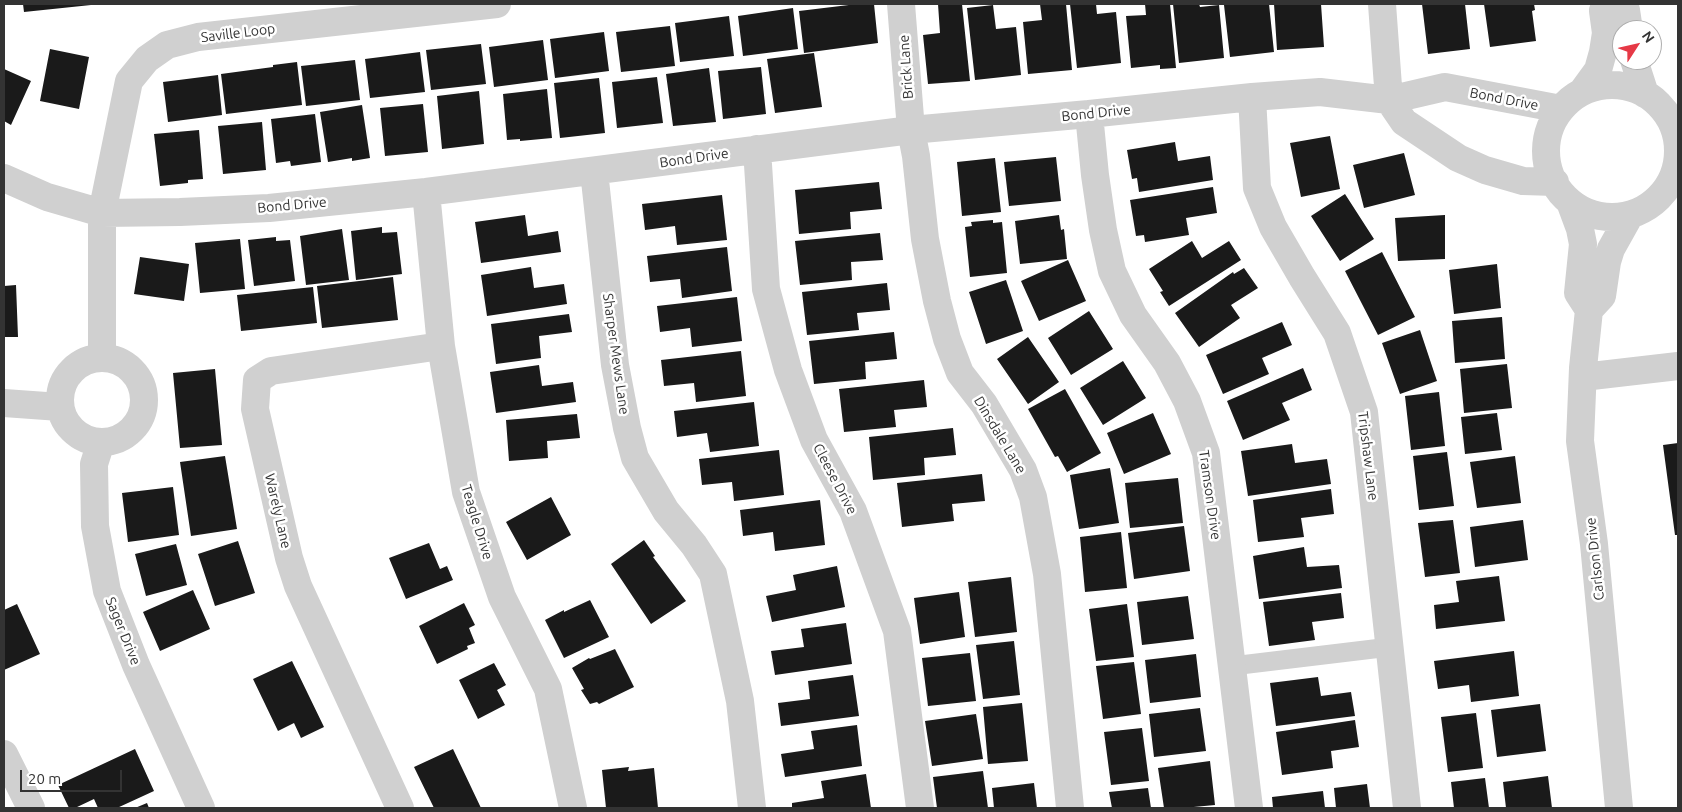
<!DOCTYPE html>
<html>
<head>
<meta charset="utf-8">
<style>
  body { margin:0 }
  #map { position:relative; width:1682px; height:812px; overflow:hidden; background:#fff; font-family:Ubuntu,sans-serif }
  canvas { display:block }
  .frame { position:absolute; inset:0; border:5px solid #333; pointer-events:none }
  .north { position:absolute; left:1612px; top:20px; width:50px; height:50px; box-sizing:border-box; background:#fff; border:1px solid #adadad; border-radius:50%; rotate:55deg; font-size:14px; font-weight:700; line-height:20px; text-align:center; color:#333 }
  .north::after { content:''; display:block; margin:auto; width:18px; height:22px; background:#e63946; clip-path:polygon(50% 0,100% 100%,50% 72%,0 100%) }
  .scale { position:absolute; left:20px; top:770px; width:102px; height:22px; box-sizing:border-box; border:2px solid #333; border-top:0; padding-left:6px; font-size:15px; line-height:18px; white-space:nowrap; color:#333; -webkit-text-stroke:4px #fff; paint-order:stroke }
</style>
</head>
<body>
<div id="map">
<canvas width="1682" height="812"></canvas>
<div class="frame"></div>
<div class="north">N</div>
<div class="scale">20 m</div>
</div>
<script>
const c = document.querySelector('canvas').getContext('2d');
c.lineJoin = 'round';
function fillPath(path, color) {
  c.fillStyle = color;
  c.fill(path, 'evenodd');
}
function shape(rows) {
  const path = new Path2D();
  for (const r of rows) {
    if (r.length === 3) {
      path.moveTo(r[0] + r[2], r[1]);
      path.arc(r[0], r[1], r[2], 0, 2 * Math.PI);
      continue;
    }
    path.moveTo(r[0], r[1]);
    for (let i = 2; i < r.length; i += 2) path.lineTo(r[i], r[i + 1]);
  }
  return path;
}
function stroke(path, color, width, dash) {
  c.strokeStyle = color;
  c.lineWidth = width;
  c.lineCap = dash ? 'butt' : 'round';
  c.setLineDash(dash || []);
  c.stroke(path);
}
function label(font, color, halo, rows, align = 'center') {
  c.font = font + ' Ubuntu,sans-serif';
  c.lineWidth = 5;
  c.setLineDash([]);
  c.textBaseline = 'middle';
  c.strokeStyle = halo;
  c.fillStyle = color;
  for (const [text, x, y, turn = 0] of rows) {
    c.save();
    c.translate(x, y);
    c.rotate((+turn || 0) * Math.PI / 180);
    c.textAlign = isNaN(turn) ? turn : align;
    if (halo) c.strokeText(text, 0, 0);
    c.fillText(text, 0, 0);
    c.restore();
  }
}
const building = shape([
  [23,4,90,4,91,5,24,12],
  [857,4,874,4,878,43,804,53,799,11],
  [938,4,962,4,970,81,928,84,923,35,940,33],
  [1040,4,1066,4,1072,70,1028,74,1023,22,1042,20],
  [1070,4,1096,4,1097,14,1116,12,1121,63,1077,68],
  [1145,4,1170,4,1176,68,1160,69,1160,65,1131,68,1126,16,1146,15],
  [1173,4,1199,4,1200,7,1219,5,1224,58,1179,63],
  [1238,4,1269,4,1274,52,1230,57,1224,5],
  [1274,4,1321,4,1324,47,1277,50],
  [1422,4,1465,4,1470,49,1428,54],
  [1484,4,1534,4,1535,10,1532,11,1536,41,1490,47],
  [993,5,996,29,1016,27,1021,75,975,80,967,8],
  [793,8,798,49,743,56,738,16],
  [729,16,734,56,680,62,675,23],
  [670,26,675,66,621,72,616,32],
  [604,32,609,71,555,78,550,39],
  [543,40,548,80,494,87,489,47],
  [481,44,486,84,431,90,426,50],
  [50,49,89,57,79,109,40,101],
  [420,52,425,92,370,98,365,59],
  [814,53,822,107,775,113,767,59],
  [355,60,360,100,306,106,301,66],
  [297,62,302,105,226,114,221,74,273,67,273,65],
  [761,67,766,114,723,119,718,71],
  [709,68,716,122,673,126,666,74],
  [4,69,31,81,11,125,4,121],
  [218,75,222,115,168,122,163,82],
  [657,77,663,123,617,128,612,82],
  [599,78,605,133,560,138,554,83],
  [547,89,552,138,520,141,520,139,507,140,503,94],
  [479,91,484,144,442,149,437,96],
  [423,104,428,152,385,156,380,108],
  [362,105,370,158,352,161,352,158,328,162,320,112],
  [315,114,321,162,291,166,290,161,276,163,271,119],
  [262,122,266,170,223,174,218,126],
  [199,130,203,179,188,180,188,183,160,186,154,134],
  [1330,136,1340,189,1301,197,1290,143],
  [1175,142,1178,161,1210,156,1213,180,1139,192,1137,178,1132,179,1127,150],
  [1404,153,1415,195,1364,208,1353,165],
  [1056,157,1061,201,1009,206,1004,162],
  [995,158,1001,212,962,216,957,162],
  [879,182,882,209,850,212,851,229,799,234,795,190],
  [1213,187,1217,213,1186,218,1189,235,1145,242,1144,235,1136,236,1130,200],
  [1345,194,1374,239,1340,261,1311,216],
  [722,195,727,240,677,245,675,226,645,230,642,204],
  [525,215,528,236,558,231,561,252,481,263,475,222],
  [1059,215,1061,230,1064,229,1067,259,1020,264,1015,221],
  [1445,215,1445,259,1398,261,1395,218],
  [993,220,993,223,1002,222,1007,273,970,277,965,227,972,226,971,222],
  [382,227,382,233,397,232,402,274,356,280,351,231],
  [342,229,349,280,306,285,300,236],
  [880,233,883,260,851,262,852,280,800,285,795,241],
  [276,237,276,241,290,240,295,281,254,286,248,240],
  [240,239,245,289,200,293,195,243],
  [1192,241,1202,258,1229,241,1241,260,1169,306,1160,292,1163,291,1149,269],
  [727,247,732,291,682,298,680,279,650,282,647,256],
  [1382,252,1415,317,1378,335,1345,271],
  [140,257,189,264,184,301,134,294],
  [1068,260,1086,301,1039,321,1021,281],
  [1497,264,1501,308,1454,314,1449,270],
  [531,267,534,288,564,284,567,304,487,316,481,275],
  [1244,268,1258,288,1231,305,1240,318,1199,347,1175,313,1233,272,1234,274],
  [393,277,398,320,322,328,317,286],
  [1006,280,1023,331,986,344,969,292],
  [887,283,890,310,857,313,859,330,807,335,802,292],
  [16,285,18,337,4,337,4,286],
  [313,287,317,323,241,331,237,295],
  [737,297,742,341,692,347,690,328,660,332,657,306],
  [1089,311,1113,349,1071,375,1048,338],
  [569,314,572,332,539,336,541,358,496,364,491,324],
  [1502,317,1505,359,1455,363,1452,321],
  [1282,322,1292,345,1262,358,1269,374,1223,394,1206,355],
  [1420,330,1437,381,1400,394,1382,343],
  [894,332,897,359,865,362,866,379,814,384,809,341],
  [1028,337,1059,382,1028,404,997,359],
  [741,351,746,396,696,402,694,383,664,386,661,360],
  [1123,361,1146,398,1103,425,1080,388],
  [1507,364,1512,408,1464,413,1460,369],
  [539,365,542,386,573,382,576,402,496,413,490,372],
  [1303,368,1312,390,1282,403,1290,420,1243,440,1227,401],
  [215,369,222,445,180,448,173,373],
  [924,380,927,407,894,410,896,427,844,432,839,389],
  [1065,389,1101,453,1067,472,1058,456,1055,457,1028,409],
  [1439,392,1445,446,1411,450,1405,396],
  [754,402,759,446,710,452,707,433,677,437,674,411],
  [1153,413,1171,454,1124,474,1107,433],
  [1497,413,1502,450,1465,454,1461,417],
  [577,414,580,438,547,441,548,458,509,461,506,420],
  [953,428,956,455,924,458,925,475,873,480,869,437],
  [1678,443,1678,535,1675,535,1663,445],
  [1292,444,1295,463,1327,459,1331,484,1248,496,1241,451],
  [779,450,784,495,734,501,732,482,702,485,699,459],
  [1447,452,1454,506,1419,510,1413,456],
  [225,456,237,529,191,536,180,462],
  [1515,456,1521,503,1477,508,1470,462],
  [1110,468,1119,523,1079,529,1070,475],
  [982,474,985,501,952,504,954,521,902,527,897,483],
  [1178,478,1183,523,1130,528,1125,483],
  [173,487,179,535,128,542,122,493],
  [1331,489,1334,514,1301,518,1304,537,1258,542,1253,500],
  [551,497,571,535,527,560,506,522],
  [820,500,825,545,775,551,773,532,743,536,740,510],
  [1453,520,1460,573,1425,577,1418,523],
  [1523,520,1528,560,1475,567,1470,527],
  [1184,526,1190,571,1134,579,1128,533],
  [1121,532,1127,588,1085,592,1080,537],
  [644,540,655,556,653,557,686,601,651,624,611,564],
  [238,541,255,593,215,606,198,554],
  [429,543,440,569,447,566,453,580,406,599,389,558],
  [176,544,187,585,146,596,135,554],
  [1304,547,1307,567,1339,565,1342,588,1259,599,1253,556],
  [837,566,845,607,772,622,766,596,796,590,793,575],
  [1499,576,1505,621,1436,629,1434,605,1459,602,1456,581],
  [1011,577,1017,632,975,637,968,582],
  [193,590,210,629,160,651,143,612],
  [959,592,965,637,920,644,914,598],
  [1341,593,1344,618,1312,622,1315,640,1269,646,1263,602],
  [1188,596,1194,639,1142,645,1137,602],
  [590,600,609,637,564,658,545,620,564,610,564,612],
  [464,603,475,625,469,628,475,643,467,646,468,649,437,664,419,626],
  [17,604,40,654,4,670,4,610],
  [1127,604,1134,657,1096,661,1089,609],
  [846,623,852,664,775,675,771,651,804,647,801,629],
  [1014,641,1020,695,983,699,976,645],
  [615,649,634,687,599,704,597,702,590,704,581,690,584,689,572,668,589,658,590,659],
  [1514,651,1519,696,1471,702,1469,685,1438,689,1434,661],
  [970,653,976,701,928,706,922,658],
  [1196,654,1201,697,1150,703,1145,660],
  [292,661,324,727,301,738,294,723,278,731,253,679],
  [1134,662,1141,714,1103,719,1096,666],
  [494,663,506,685,497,690,505,705,478,719,459,680],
  [853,675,859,716,781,726,778,703,810,699,808,681],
  [1318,677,1321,696,1351,692,1355,716,1276,726,1270,683],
  [1022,703,1028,761,988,764,983,707],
  [1540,704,1546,751,1497,757,1491,710],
  [1200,708,1206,751,1154,757,1149,714],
  [1476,713,1483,768,1448,772,1441,717],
  [976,714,983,759,932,766,925,721],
  [1355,720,1359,747,1331,751,1333,768,1282,775,1276,732],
  [857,725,862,766,785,777,781,754,814,749,811,731],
  [1142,728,1149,781,1111,785,1104,732],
  [135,749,154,791,117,808,98,808,94,799,75,808,69,808,58,785],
  [453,749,481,808,434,808,414,767],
  [1210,761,1215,805,1183,808,1164,808,1158,768],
  [629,767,628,771,654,768,658,808,606,808,602,770],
  [983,771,988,808,937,808,933,777],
  [866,774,871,808,792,808,792,803,824,798,821,781],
  [1548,776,1552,808,1506,808,1503,782],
  [1485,778,1489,808,1454,808,1451,782],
  [1034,783,1037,808,994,808,992,788],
  [1367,784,1370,808,1336,808,1334,788],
  [1148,788,1151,808,1112,808,1109,792],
  [1323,791,1325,808,1273,808,1272,797],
  [147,803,149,808,135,808]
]);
const service = shape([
  [1232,666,1390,647]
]);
const minor = shape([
  [901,4,911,130,916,156,925,239,937,301,947,339,960,373,984,404,1023,470,1033,497,1047,574,1070,808],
  [1382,4,1389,100,1404,122,1458,158,1485,170,1523,181,1555,182],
  [1617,4,1626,10,1629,30],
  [1634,60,1645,94],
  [1612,151,66],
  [1582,92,1598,70,1603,52,1606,33,1603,11,1612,4],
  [1252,97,1257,188,1273,227,1302,277,1337,333,1364,412,1407,808],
  [1089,114,1095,175,1103,230,1112,271,1133,315,1167,363,1187,401,1206,453,1249,808],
  [757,149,766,289,788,370,814,440,853,511,897,631,920,808],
  [594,171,615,365,627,428,635,458,666,511,694,545,713,574,740,701,752,808],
  [4,178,47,197,102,213,180,212,269,208,426,192,911,130,1089,114,1252,97,1320,92,1389,100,1445,87,1561,109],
  [426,192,441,346,466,492,502,597,548,689,573,808],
  [1570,202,1580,229,1583,244,1578,293,1589,310],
  [102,358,102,213,129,81,147,59,167,45,198,37,497,4],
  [102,400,42],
  [1583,377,1678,366],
  [4,403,60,407],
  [101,442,94,464,95,526,107,591,136,665,201,808],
  [4,754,31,808],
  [400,808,298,586,289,558,255,409,257,380,271,371,441,346],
  [1619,808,1594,544,1580,441,1583,368,1589,310,1602,296,1607,262,1611,249,1630,215]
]);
const streetNames = [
  ["Saville Loop",238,33,-7],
  ["Brick Lane",906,67,-94],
  ["Bond Drive",1504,99,11],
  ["Bond Drive",1096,113,-6],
  ["Bond Drive",694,158,-8],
  ["Bond Drive",292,205,-5],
  ["Sharper Mews Lane",616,354,82],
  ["Dinsdale Lane",1000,435,59],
  ["Tripshaw Lane",1368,456,83],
  ["Cleese Drive",835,479,62],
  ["Tramson Drive",1210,495,82],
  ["Warely Lane",278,511,77],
  ["Teagle Drive",477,522,73],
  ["Carlson Drive",1595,559,-96],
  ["Sager Drive",123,631,68]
];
fillPath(building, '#1a1a1a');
stroke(service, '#d0d0d0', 19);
stroke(minor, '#d0d0d0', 28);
label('14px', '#333', '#fff', streetNames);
</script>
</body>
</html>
